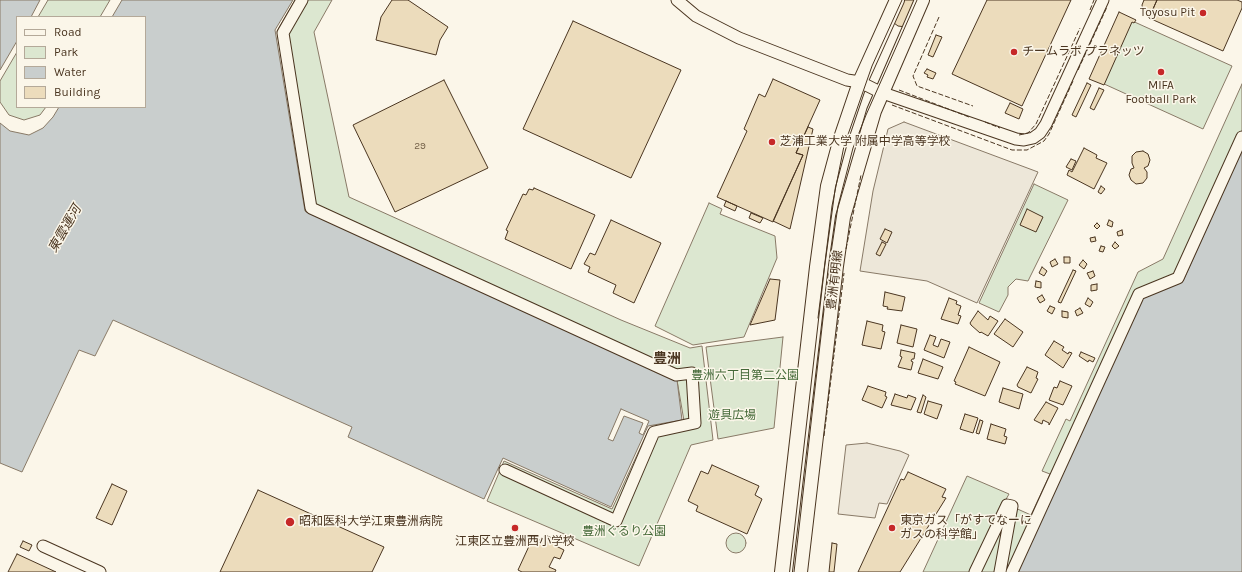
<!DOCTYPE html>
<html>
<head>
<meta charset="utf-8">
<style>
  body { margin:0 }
  #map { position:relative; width:1242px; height:572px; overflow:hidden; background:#fbf6e9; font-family:Karla,sans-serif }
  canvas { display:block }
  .legend { position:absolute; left:16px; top:16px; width:130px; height:92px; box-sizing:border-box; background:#fbf6e9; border:1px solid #b4a999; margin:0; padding:5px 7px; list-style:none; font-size:12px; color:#4a3520 }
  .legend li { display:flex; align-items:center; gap:8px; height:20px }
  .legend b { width:20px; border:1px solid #b4a999 }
</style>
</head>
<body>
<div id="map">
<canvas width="1242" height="572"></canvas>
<ul class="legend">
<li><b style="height:5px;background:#fbf6e9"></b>Road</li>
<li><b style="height:11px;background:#dce7d0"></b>Park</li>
<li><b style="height:11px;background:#c9cecd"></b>Water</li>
<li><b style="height:11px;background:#ecdcbc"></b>Building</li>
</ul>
</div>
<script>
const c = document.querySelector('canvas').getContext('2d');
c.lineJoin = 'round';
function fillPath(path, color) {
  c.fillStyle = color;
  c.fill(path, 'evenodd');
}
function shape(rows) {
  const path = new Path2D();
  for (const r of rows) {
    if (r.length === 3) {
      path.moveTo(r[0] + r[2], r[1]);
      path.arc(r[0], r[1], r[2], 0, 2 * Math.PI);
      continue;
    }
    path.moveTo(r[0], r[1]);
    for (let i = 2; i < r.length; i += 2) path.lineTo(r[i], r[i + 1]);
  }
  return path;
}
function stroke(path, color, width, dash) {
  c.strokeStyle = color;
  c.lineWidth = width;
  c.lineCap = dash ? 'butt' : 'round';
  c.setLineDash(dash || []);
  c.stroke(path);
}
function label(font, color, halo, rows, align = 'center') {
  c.font = font + ' Karla,"Noto Sans JP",sans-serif';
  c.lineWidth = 3;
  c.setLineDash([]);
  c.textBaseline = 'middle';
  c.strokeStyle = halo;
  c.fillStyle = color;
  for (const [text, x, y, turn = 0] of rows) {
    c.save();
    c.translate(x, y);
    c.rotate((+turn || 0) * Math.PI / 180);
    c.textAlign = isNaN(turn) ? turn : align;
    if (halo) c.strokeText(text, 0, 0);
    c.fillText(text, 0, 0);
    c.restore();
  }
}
const green = shape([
  [48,0,110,0,100,17,38,17,48,0],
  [295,0,332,0,314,32,349,197,621,320,690,348,702,346,713,440,691,445,639,566,487,501,504,461,612,509,649,429,684,421,677,380,306,211,277,31,295,0],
  [1119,15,1232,66,1203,129,1091,78,1119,15],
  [17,52,17,107,46,107,40,115,24,120,9,115,0,102,0,81,17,52],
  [1242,84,1242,148,1016,572,923,572,967,476,1009,494,1004,503,1031,515,1050,474,1042,471,1066,419,1070,421,1138,272,1163,259,1242,84],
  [1034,184,1068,200,1028,281,1016,279,1008,287,1008,295,999,312,979,303,1034,184],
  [709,203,722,209,720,214,775,236,777,258,744,337,693,345,655,326,709,203],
  [783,337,774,428,718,439,706,347,783,337],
  [736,543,10]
]);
const parking = shape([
  [904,122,1038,172,977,303,927,281,860,271,873,191,888,129,904,122],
  [867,443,900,451,909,455,887,504,879,503,875,518,838,514,846,445,867,443]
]);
const water = shape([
  [0,0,40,0,31,17,17,17,17,41,0,70,0,0],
  [122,0,293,0,275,30,305,211,677,380,682,420,648,426,611,507,503,458,484,499,348,437,352,427,113,320,95,356,79,350,22,472,0,463,0,123,10,131,29,135,43,128,53,117,59,107,145,107,145,17,112,17,122,0],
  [1242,150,1242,572,1015,572,1140,296,1183,281,1242,150]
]);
const pier = shape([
  [621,409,649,421,643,435,639,433,643,423,624,416,613,441,608,439,621,409]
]);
const building = shape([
  [408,0,448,27,440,40,436,55,376,40,381,17,392,0,408,0],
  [897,0,924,0,906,27,898,26,894,23,897,0],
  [987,0,1071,0,1022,106,952,74,987,0],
  [1144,0,1157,0,1149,18,1143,12,1142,5,1144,0],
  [1157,0,1237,0,1242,2,1242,8,1223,51,1149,18,1157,0],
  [1119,12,1136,20,1134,23,1132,22,1104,85,1089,79,1119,12],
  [573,21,681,70,631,178,523,129,573,21],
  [936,35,942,37,933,57,928,55,936,35],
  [927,69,936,73,933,79,927,77,928,75,924,73,927,69],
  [773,79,820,100,796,153,803,155,773,222,717,197,747,131,744,129,759,94,765,97,773,79],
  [444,80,488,168,395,212,353,125,444,80],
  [1087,83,1091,85,1076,117,1072,115,1087,83],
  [1099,88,1104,90,1094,110,1090,108,1099,88],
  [1010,103,1023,109,1019,119,1005,113,1010,103],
  [808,127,813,129,790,229,773,221,803,155,796,153,808,127],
  [1084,148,1097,155,1096,158,1107,163,1094,189,1067,175,1069,170,1072,172,1084,148],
  [1143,151,1148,154,1150,160,1148,166,1144,168,1147,172,1147,178,1143,183,1136,184,1131,180,1129,175,1131,169,1134,168,1132,163,1132,156,1136,152,1143,151],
  [1071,159,1076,161,1072,170,1066,167,1071,159],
  [1101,186,1105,189,1101,194,1098,192,1101,186],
  [534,188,595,215,571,269,505,239,508,231,506,230,523,194,526,195,529,189,533,190,534,188],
  [726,201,737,206,735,211,724,206,726,201],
  [1027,209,1043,217,1036,232,1020,225,1027,209],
  [751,213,763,218,760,223,749,218,751,213],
  [611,220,661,243,634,303,613,293,616,285,588,272,590,267,584,264,590,253,595,255,611,220],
  [1109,220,1113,222,1112,227,1107,225,1109,220],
  [1097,223,1100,226,1097,229,1094,226,1097,223],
  [885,229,892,232,887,243,880,239,885,229],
  [1122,230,1123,235,1118,236,1117,232,1122,230],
  [1095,237,1096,241,1091,242,1090,238,1095,237],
  [882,242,886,244,880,256,876,254,882,242],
  [1115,242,1119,246,1115,249,1112,246,1115,242],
  [1101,246,1105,247,1103,252,1099,251,1101,246],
  [1064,257,1070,257,1070,263,1064,263,1064,257],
  [1055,259,1058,264,1052,267,1050,262,1055,259],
  [1083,260,1087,264,1084,269,1079,265,1083,260],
  [1042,267,1047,271,1044,276,1039,273,1042,267],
  [1073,270,1076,271,1061,303,1058,302,1073,270],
  [1093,271,1095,276,1090,279,1087,273,1093,271],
  [770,279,780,280,775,320,750,325,770,279],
  [1036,281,1041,282,1041,288,1035,287,1036,281],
  [1097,284,1097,290,1091,291,1091,285,1097,284],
  [885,292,905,297,902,311,887,309,888,307,883,306,885,292],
  [1042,295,1045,300,1040,303,1037,298,1042,295],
  [949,298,957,301,956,304,961,306,958,315,961,316,958,324,941,319,949,298],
  [1088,298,1093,302,1090,307,1085,304,1088,298],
  [1050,306,1055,308,1052,314,1047,311,1050,306],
  [1080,308,1083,313,1077,316,1075,311,1080,308],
  [978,311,988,320,990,316,998,321,988,336,981,332,980,333,971,325,970,323,978,311],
  [1062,311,1068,312,1068,318,1062,317,1062,311],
  [1005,319,1023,332,1013,347,994,334,1005,319],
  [867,321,883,325,882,331,885,332,881,349,862,345,867,321],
  [901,325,917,329,913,347,897,343,901,325],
  [930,335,936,337,933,345,938,347,941,339,950,342,944,358,924,350,930,335],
  [1054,341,1064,347,1062,350,1068,354,1069,352,1072,353,1063,368,1045,355,1054,341],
  [969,347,1000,362,985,396,955,384,956,382,954,381,969,347],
  [901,350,915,353,914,359,912,359,911,361,913,362,911,370,898,367,902,357,900,356,901,350],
  [1081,352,1095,358,1093,362,1089,360,1088,362,1079,356,1081,352],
  [923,359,943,367,938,379,918,373,923,359],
  [1027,367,1038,372,1036,378,1038,379,1031,393,1018,387,1017,385,1027,367],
  [1060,381,1072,386,1063,405,1049,400,1054,387,1057,388,1060,381],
  [868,386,886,392,885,396,887,397,882,408,862,400,868,386],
  [1003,388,1023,394,1019,409,999,402,1003,388],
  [895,394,907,398,908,395,916,398,911,410,891,405,895,394],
  [923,395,926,397,921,413,917,412,923,395],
  [928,401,942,405,937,419,924,414,928,401],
  [1046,402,1058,408,1049,425,1049,423,1043,420,1042,424,1034,420,1046,402],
  [965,414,978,418,973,433,960,429,965,414],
  [980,420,983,421,979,434,976,433,980,420],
  [991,424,1006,429,1004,436,1007,437,1005,444,987,439,991,424],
  [712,465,759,486,755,495,762,499,747,534,696,511,698,506,688,501,701,471,708,474,712,465],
  [908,472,946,489,942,497,946,498,900,572,858,572,901,479,904,480,908,472],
  [112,484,127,491,112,525,96,518,112,484],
  [258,490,384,547,372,572,220,572,258,490],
  [545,535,557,540,554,545,564,550,560,559,554,557,549,567,556,570,555,572,522,572,518,570,530,544,535,545,537,539,542,541,545,535],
  [23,541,32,545,29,551,20,547,23,541],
  [832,543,837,544,834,572,829,572,832,543],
  [17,554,56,572,8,572,17,554]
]);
const minor = shape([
  [302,0,283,33,311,208,676,375,692,373,695,423,654,432,616,521,505,470],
  [677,0,696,16,739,38,847,80,860,82,880,92,1016,139,1024,140,1033,138,1040,133,1046,124,1103,0],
  [43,546,100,572],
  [975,572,1007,505,1012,506,1000,572],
  [1012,572,1139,294,1178,278,1242,137]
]);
const major = shape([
  [782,572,817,267,828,186,841,138,860,82,897,0],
  [800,572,836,266,843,217,874,111,922,0]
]);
const tram = shape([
  [818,318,832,206,844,146,872,66,902,0],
  [794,572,829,266,838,206,853,148,866,115,917,0]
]);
const fence = shape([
  [1090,10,1094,0],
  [939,17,913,76,917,86,973,106],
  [1078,70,1107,7],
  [899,90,969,117],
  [892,105,1012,150,1027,150,1044,141,1049,134,1073,81],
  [985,122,1000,128],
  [1019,135,1028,133,1036,124,1080,28],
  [846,249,861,175],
  [824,436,844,273]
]);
const markers = [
  [1203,13,4,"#c62828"],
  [1014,52,4,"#c62828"],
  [1161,72,4,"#c62828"],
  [772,142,4,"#c62828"],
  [290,522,5,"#c62828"],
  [515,528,4,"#c62828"],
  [892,528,4,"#c62828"]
];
const numberNames = [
  ["29",420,146]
];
const poiNames = [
  ["Toyosu Pit",1195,13,"right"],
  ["チームラボ プラネッツ",1022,52],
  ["MIFA",1161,86,"center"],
  ["Football Park",1161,100,"center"],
  ["芝浦工業大学 附属中学高等学校",780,142],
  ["東京ガス「がすてなーに",900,521],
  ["ガスの科学館」",900,535],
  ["昭和医科大学江東豊洲病院",299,522],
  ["江東区立豊洲西小学校",515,542,"center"]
];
const streetNames = [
  ["豊洲有明線",835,280,-83]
];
const parkNames = [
  ["豊洲六丁目第二公園",745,376],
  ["遊具広場",732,416],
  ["豊洲ぐるり公園",624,532]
];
const waterNames = [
  ["東雲運河",65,229,-60]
];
const quarterNames = [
  ["豊洲",667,359]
];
fillPath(green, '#dce7d0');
stroke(green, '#887966', 1);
fillPath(parking, '#ede7d9');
stroke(parking, '#887966', 1);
fillPath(water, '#c9cecd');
stroke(water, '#887966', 1);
fillPath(pier, '#fbf6e9');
stroke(pier, '#887966', 1);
fillPath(building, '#ecdcbc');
stroke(building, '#4a3520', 1);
stroke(minor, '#4a3520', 13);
stroke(major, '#4a3520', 16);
stroke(minor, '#fbf6e9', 11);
stroke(major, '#fbf6e9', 14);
stroke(tram, '#4a3520', 1);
stroke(fence, '#4a3520', 1, [5, 2]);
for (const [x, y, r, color] of markers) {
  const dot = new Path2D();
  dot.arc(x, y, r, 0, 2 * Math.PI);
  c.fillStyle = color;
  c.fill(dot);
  stroke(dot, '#fbf6e9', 1.5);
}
label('10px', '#725f47', null, numberNames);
label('12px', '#4a3520', '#fbf6e9', poiNames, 'left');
label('12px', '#4a3520', '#fbf6e9', streetNames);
label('12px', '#436837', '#fbf6e9', parkNames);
label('italic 13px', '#4a3520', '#fbf6e9', waterNames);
label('bold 14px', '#4a3520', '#fbf6e9', quarterNames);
</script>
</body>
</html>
